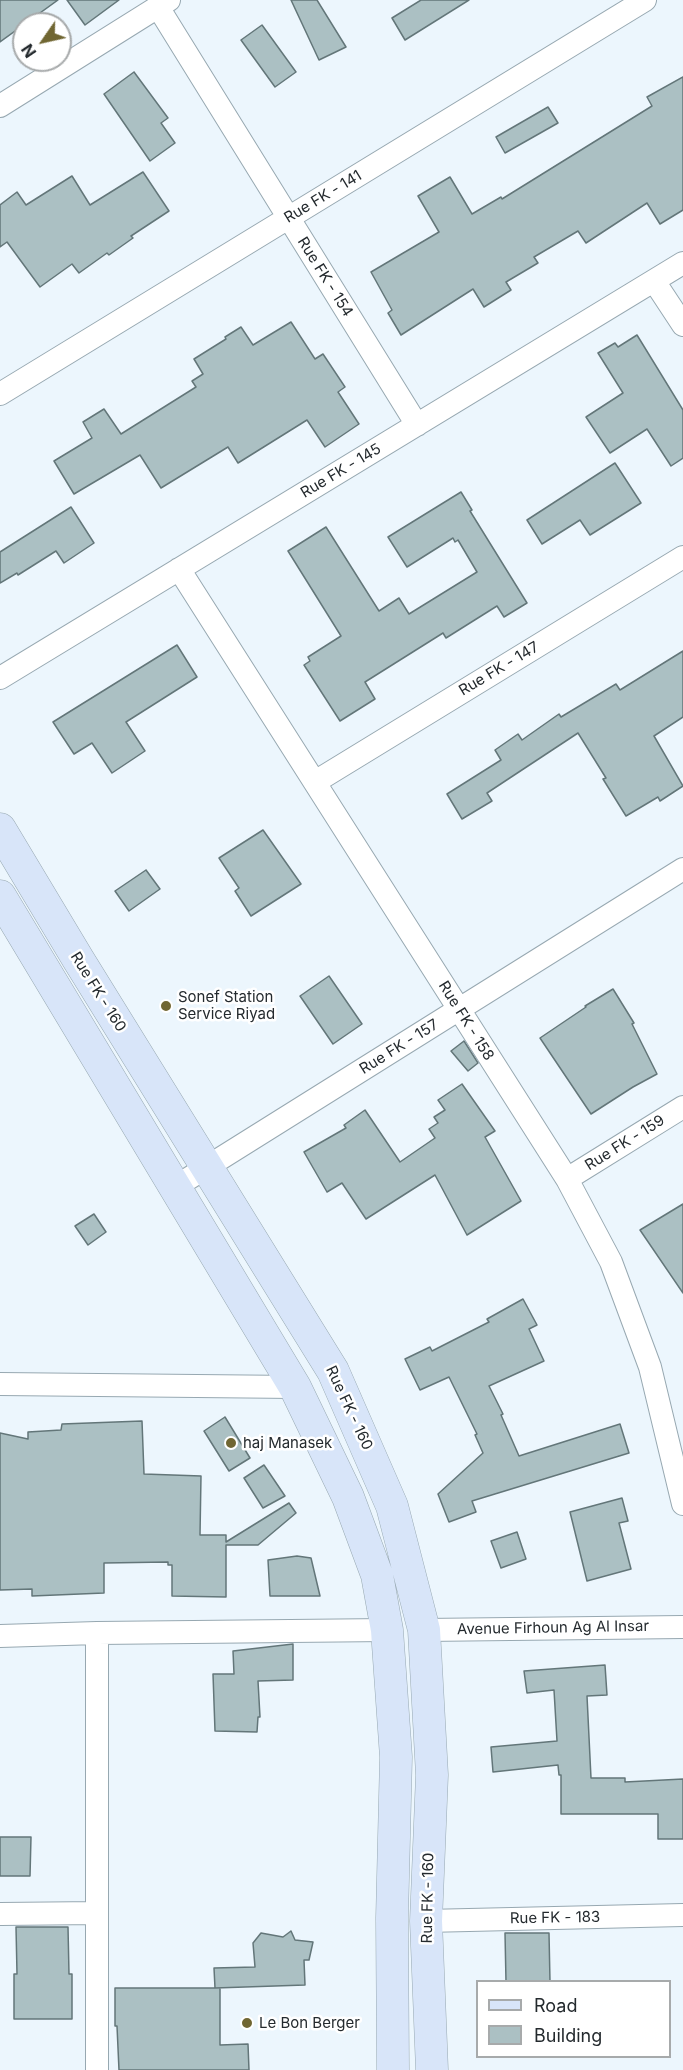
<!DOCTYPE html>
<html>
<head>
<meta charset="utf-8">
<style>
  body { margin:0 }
  #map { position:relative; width:683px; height:2070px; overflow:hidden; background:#ecf6fd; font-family:Inter,sans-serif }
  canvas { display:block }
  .legend { position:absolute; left:476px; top:1980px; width:195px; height:78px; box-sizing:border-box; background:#fff; border:2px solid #a7aaab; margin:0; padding:8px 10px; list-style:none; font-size:18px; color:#242a2e }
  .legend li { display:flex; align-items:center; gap:12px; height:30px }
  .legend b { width:30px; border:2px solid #a7aaab }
  .north { position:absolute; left:12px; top:12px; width:60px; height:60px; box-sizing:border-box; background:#fff; border:2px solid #a7aaab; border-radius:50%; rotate:236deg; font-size:16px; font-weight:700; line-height:24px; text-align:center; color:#242a2e }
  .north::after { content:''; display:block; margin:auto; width:21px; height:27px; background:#706632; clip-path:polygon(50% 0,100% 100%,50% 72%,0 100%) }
</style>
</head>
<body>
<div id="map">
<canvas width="683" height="2070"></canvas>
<ul class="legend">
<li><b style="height:8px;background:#d8e5f9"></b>Road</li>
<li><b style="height:16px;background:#abc0c3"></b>Building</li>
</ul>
<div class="north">N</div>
</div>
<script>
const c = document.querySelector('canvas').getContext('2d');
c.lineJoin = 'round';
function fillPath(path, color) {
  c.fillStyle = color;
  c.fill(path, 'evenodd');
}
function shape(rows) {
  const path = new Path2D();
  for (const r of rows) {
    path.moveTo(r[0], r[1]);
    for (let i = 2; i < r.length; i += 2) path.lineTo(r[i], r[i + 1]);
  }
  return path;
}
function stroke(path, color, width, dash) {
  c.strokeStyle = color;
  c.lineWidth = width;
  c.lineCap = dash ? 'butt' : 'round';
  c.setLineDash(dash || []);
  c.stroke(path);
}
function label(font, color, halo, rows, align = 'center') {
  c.font = font + ' Inter,sans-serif';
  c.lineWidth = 5;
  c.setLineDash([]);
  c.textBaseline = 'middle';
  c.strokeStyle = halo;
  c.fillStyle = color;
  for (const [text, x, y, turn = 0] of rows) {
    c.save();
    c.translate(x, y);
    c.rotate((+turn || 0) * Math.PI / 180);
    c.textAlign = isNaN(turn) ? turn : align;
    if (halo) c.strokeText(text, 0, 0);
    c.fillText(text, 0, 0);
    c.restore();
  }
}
const building = shape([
  [0,0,58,0,0,42,0,0],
  [67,0,119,0,85,25,67,0],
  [291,0,317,0,346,47,319,60,291,0],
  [421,0,469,0,405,40,392,18,421,0],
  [262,25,296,72,275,87,241,40,262,25],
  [134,72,168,118,161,123,175,143,150,161,104,94,134,72],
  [683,77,683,210,660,224,647,203,586,243,578,231,534,257,538,263,506,282,511,290,484,307,473,289,401,335,388,313,392,310,371,272,439,232,418,196,450,177,472,214,501,197,502,199,652,106,647,97,683,77],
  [548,107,558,123,505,153,496,137,548,107],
  [143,172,169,211,131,236,133,238,109,255,107,253,79,273,72,264,40,287,7,242,0,247,0,205,17,192,26,205,72,176,90,205,143,172],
  [291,322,315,359,323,354,345,387,338,392,359,424,325,447,307,420,238,463,228,447,161,488,140,455,74,494,54,461,92,438,83,422,104,409,121,434,196,387,192,381,203,374,194,359,226,339,225,337,241,327,253,345,291,322],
  [637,335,683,410,683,458,671,466,647,429,610,453,586,417,623,393,598,353,615,343,618,347,637,335],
  [615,463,641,503,590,535,580,520,542,544,527,520,615,463],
  [461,492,472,510,470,511,527,603,504,617,497,606,446,638,443,633,365,682,375,699,340,721,304,665,310,661,308,657,341,636,288,551,326,527,379,611,399,598,409,614,477,572,458,540,455,542,453,538,407,567,388,537,461,492],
  [71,507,94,543,64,563,56,551,18,575,17,573,0,583,0,552,71,507],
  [177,645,197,677,126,722,145,751,112,773,92,743,74,754,53,722,177,645],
  [683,651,683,717,654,736,683,786,660,801,658,797,626,816,603,779,606,778,578,733,487,793,492,801,462,819,447,794,501,760,495,750,518,734,522,740,559,714,561,717,616,684,620,690,683,651],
  [263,830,301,884,251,916,235,891,239,888,219,858,263,830],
  [146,870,160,889,129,911,115,891,146,870],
  [329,976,362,1024,333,1044,300,996,329,976],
  [613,989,634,1023,632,1024,657,1074,633,1087,591,1114,540,1038,586,1007,585,1006,613,989],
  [464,1041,478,1063,468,1071,451,1051,464,1041],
  [462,1084,495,1131,485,1137,521,1201,467,1235,435,1175,366,1219,342,1183,327,1192,304,1152,346,1128,344,1125,365,1110,400,1162,435,1138,429,1129,438,1123,434,1117,445,1110,438,1100,462,1084],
  [683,1204,683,1293,640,1230,683,1204],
  [94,1214,106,1232,88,1245,75,1226,94,1214],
  [523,1299,537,1325,529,1329,544,1361,489,1386,503,1414,501,1415,519,1456,620,1424,629,1453,472,1501,476,1512,449,1522,438,1494,483,1453,475,1435,477,1434,449,1377,420,1390,405,1359,430,1347,432,1351,489,1322,487,1319,523,1299],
  [225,1417,250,1458,229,1471,204,1431,225,1417],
  [142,1421,144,1474,201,1476,200,1535,226,1535,226,1542,289,1503,296,1513,258,1545,226,1545,226,1597,172,1596,172,1565,168,1565,168,1562,104,1563,104,1593,32,1596,32,1589,0,1590,0,1433,28,1439,28,1432,61,1430,62,1424,142,1421],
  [264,1465,285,1496,263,1508,244,1478,264,1465],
  [622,1498,628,1521,619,1523,631,1569,587,1581,570,1512,622,1498],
  [517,1532,526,1559,501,1568,491,1541,517,1532],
  [297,1556,311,1558,320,1596,270,1596,268,1560,297,1556],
  [293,1644,293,1680,258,1681,260,1717,258,1717,257,1732,215,1731,213,1674,234,1674,233,1651,293,1644],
  [605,1665,607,1695,587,1696,591,1778,625,1778,625,1782,683,1779,683,1839,658,1839,658,1814,561,1814,561,1775,559,1775,558,1765,493,1772,491,1747,557,1741,554,1690,527,1693,524,1671,605,1665],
  [0,1837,31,1837,30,1876,0,1876,0,1837],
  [16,1927,68,1927,69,1974,72,1974,72,2019,14,2019,14,1974,17,1974,16,1927],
  [291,1931,295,1940,313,1942,309,1960,304,1960,305,1985,215,1988,214,1968,255,1967,253,1943,261,1933,283,1937,291,1931],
  [505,1933,549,1933,550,1982,506,1982,505,1933],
  [115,1988,220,1988,220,2045,248,2044,249,2070,119,2070,117,2026,115,2026,115,1988]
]);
const minor = shape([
  [158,7,417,425],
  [0,106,169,0],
  [654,281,683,325],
  [0,394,645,0],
  [179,569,567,1179,611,1262,650,1367,683,1504],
  [0,678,683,263],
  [315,782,683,557],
  [567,1179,683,1107],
  [175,1187,683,869],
  [0,1384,295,1387],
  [424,1630,683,1627],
  [0,1636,97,1633,387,1630],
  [0,1914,97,1913],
  [426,1921,683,1915],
  [97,2070,97,1633]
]);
const secondary = shape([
  [0,829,78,959,333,1371,392,1506,424,1630,432,1775,426,1921,432,2070],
  [0,896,295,1387,348,1497,377,1575,387,1630,396,1757,392,1918,393,2070]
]);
const markers = [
  [166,1006,6,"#706632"],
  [231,1443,6,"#706632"],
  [247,2023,6,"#706632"]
];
const streetNames = [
  ["Rue FK - 141",323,197,-31],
  ["Rue FK - 154",325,277,58],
  ["Rue FK - 145",341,471,-31],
  ["Rue FK - 147",499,669,-31],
  ["Rue FK - 160",98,992,58],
  ["Rue FK - 158",466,1021,58],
  ["Rue FK - 157",399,1047,-32],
  ["Rue FK - 159",625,1143,-32],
  ["Rue FK - 160",349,1408,65],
  ["Avenue Firhoun Ag Al Insar",553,1628,-1],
  ["Rue FK - 160",428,1898,-89],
  ["Rue FK - 183",555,1918,-1]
];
const poiNames = [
  ["Sonef Station",178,997],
  ["Service Riyad",178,1014],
  ["haj Manasek",243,1443],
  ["Le Bon Berger",259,2023]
];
fillPath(building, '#abc0c3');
stroke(building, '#637679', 1.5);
stroke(minor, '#97a8b1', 24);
stroke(secondary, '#97a8b1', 33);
stroke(minor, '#fff', 22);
stroke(secondary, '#d8e5f9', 32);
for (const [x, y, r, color] of markers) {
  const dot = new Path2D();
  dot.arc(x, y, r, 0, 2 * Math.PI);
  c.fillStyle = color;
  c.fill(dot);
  stroke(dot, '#fff', 2);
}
label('15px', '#242a2e', '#fff', streetNames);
label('15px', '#242a2e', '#fff', poiNames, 'left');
</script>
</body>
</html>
